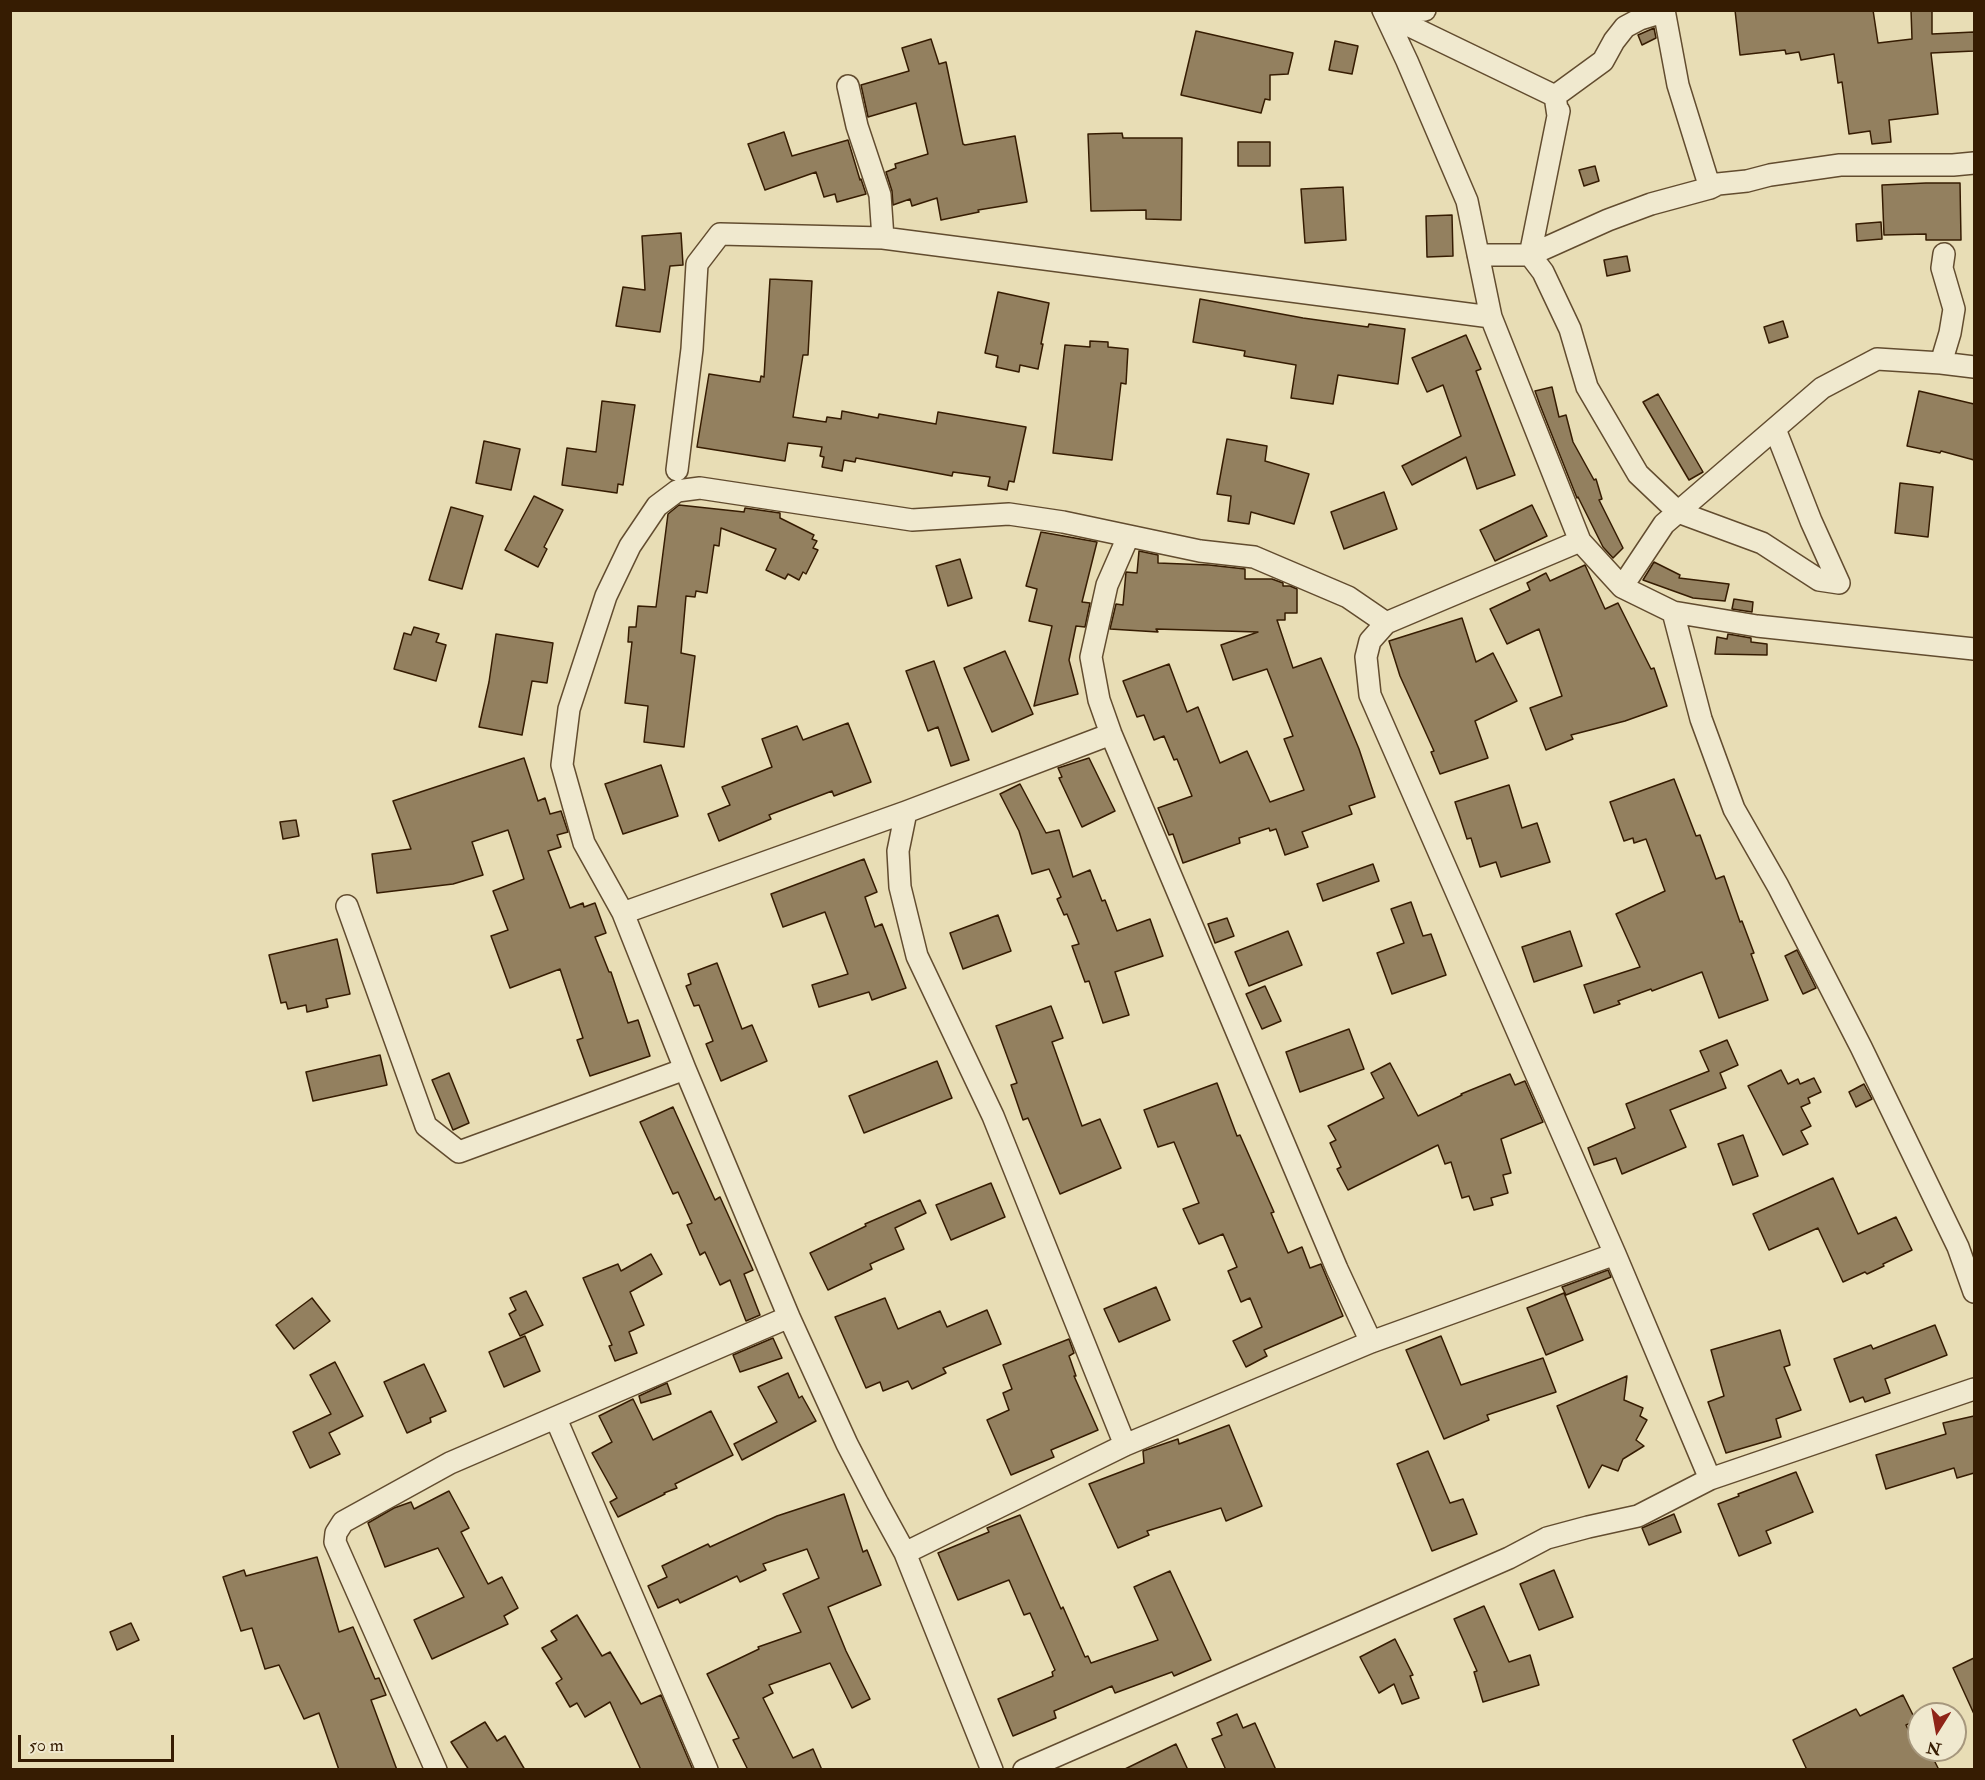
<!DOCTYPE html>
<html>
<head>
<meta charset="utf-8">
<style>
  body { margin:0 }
  #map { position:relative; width:1985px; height:1780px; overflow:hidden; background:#e8ddb5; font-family:"IM FELL Double Pica",serif }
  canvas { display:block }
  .frame { position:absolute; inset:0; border:12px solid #361c02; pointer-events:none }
  .north { position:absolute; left:1907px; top:1702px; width:60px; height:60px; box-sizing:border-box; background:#f0e9cf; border:2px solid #a6977d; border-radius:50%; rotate:191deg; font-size:16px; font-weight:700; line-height:24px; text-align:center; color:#361c02 }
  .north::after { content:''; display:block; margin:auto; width:21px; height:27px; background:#8f2418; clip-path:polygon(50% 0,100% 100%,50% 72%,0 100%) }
  .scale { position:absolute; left:18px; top:1735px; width:156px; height:27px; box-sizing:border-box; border:3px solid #361c02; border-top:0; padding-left:8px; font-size:18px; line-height:21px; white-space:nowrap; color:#361c02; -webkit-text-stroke:4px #f0e9cf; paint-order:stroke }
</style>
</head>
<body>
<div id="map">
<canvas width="1985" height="1780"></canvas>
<div class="frame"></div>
<div class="north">N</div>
<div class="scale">50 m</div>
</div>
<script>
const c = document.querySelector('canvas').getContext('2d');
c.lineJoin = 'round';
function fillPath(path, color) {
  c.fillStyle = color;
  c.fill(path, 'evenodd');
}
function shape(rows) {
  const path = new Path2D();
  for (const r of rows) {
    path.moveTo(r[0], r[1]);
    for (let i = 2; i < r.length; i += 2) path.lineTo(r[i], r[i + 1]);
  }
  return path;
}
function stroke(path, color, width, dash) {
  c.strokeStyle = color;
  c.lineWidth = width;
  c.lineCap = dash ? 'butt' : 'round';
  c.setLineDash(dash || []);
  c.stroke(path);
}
const building = shape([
  [1735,10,1873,10,1878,43,1912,39,1911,10,1932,10,1932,34,1974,32,1974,51,1931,53,1938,114,1889,120,1891,142,1872,144,1870,131,1849,134,1842,82,1838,83,1834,54,1801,60,1799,52,1786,54,1785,50,1740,55,1735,10],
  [1654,28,1656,38,1642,45,1638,35,1654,28],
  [1196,31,1293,53,1288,74,1270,75,1270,100,1265,99,1261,113,1181,95,1196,31],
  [931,39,939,64,946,62,963,144,965,145,1015,136,1027,202,978,210,979,212,941,220,937,198,912,206,910,199,893,205,892,191,886,172,896,168,895,164,928,154,916,103,868,117,861,85,909,71,902,48,931,39],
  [1335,41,1358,46,1352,74,1329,70,1335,41],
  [784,132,792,156,848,140,860,180,861,179,866,194,837,202,835,194,824,197,816,172,765,190,748,144,784,132],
  [1122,133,1123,138,1182,138,1181,220,1146,219,1146,210,1091,211,1088,134,1122,133],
  [1238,142,1270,142,1270,166,1238,166,1238,142],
  [1595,166,1599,181,1584,186,1579,170,1595,166],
  [1926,183,1960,183,1961,240,1926,240,1926,234,1884,235,1882,185,1926,183],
  [1343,187,1346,240,1305,243,1301,189,1343,187],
  [1452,215,1453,256,1427,257,1426,216,1452,215],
  [1881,222,1882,239,1857,241,1856,224,1881,222],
  [681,233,683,265,670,266,660,332,616,326,623,287,645,290,642,236,681,233],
  [1627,256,1630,271,1607,276,1604,260,1627,256],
  [770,279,812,281,808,355,803,355,793,417,826,422,827,417,841,419,842,411,878,418,879,414,936,424,938,412,1026,427,1014,482,1009,481,1007,490,988,486,990,477,953,472,952,476,856,458,855,462,844,460,842,471,822,467,824,457,820,456,822,447,788,443,785,461,697,447,709,374,760,382,761,376,764,377,770,279],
  [998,292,1049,303,1041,344,1043,344,1038,369,1020,365,1019,372,996,367,998,356,985,353,998,292],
  [1200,299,1303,318,1368,327,1369,324,1405,329,1398,384,1338,375,1333,404,1291,398,1296,365,1244,356,1245,351,1193,342,1200,299],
  [1783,321,1788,337,1769,343,1764,327,1783,321],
  [1466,335,1481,369,1476,371,1515,475,1477,489,1466,457,1412,485,1402,466,1461,436,1443,385,1427,392,1412,358,1466,335],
  [1090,341,1108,342,1108,347,1128,349,1126,384,1121,383,1112,460,1053,453,1065,345,1090,347,1090,341],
  [1552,387,1559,417,1566,415,1573,442,1594,480,1596,479,1602,499,1599,500,1623,548,1613,558,1603,547,1578,497,1577,498,1540,405,1535,391,1552,387],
  [1919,391,1974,404,1974,460,1941,451,1940,453,1907,446,1919,391],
  [1658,394,1703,472,1689,480,1643,402,1658,394],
  [602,401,635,405,623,485,618,484,617,493,562,485,567,448,596,452,602,401],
  [1227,439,1267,446,1265,461,1309,474,1294,524,1251,512,1249,524,1228,521,1231,496,1217,494,1227,439],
  [484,441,520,449,511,490,476,483,484,441],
  [1900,483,1933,487,1928,537,1895,533,1900,483],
  [1384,492,1397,529,1344,549,1331,512,1384,492],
  [534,496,563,510,544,547,547,549,538,567,505,550,534,496],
  [679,505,744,512,745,508,780,513,780,518,814,535,812,539,817,541,813,548,818,550,806,574,803,572,799,580,788,574,785,579,766,570,776,549,721,528,719,546,714,545,707,593,696,591,695,597,686,596,681,653,695,656,684,747,644,742,648,706,625,703,632,642,628,642,629,627,636,627,638,606,656,607,668,514,679,505],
  [1532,505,1547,536,1495,561,1480,530,1532,505],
  [451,507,483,516,462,589,429,580,451,507],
  [1041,532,1097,542,1082,602,1090,603,1085,627,1076,626,1069,660,1078,694,1034,706,1052,626,1029,621,1037,589,1026,586,1041,532],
  [1139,551,1158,555,1158,563,1209,565,1245,569,1245,579,1272,579,1283,583,1283,586,1290,586,1297,589,1297,613,1285,613,1285,620,1277,620,1293,668,1321,658,1359,749,1375,797,1349,806,1352,814,1302,832,1308,847,1285,855,1276,829,1270,831,1269,828,1239,838,1240,843,1183,863,1173,834,1169,835,1158,808,1192,796,1177,759,1174,760,1164,736,1154,740,1144,715,1137,717,1123,681,1169,664,1187,712,1198,707,1220,763,1247,751,1270,802,1304,790,1284,739,1293,736,1267,669,1233,680,1221,645,1258,632,1156,629,1158,632,1110,629,1116,604,1123,605,1126,572,1137,573,1139,551],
  [960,559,972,598,948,606,936,566,960,559],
  [1654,562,1680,575,1679,578,1729,584,1725,601,1693,598,1643,580,1654,562],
  [1585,565,1605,609,1618,603,1651,669,1654,668,1667,706,1625,721,1571,735,1573,739,1546,750,1530,708,1562,696,1539,629,1507,644,1490,609,1530,590,1527,583,1546,573,1550,581,1585,565],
  [1734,599,1753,602,1752,612,1732,609,1734,599],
  [1462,618,1476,662,1493,653,1517,701,1475,721,1488,758,1440,774,1431,752,1434,751,1400,676,1389,641,1462,618],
  [414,627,439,634,436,642,446,645,436,681,394,669,404,633,411,635,414,627],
  [496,634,553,643,547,683,532,681,522,735,479,727,489,682,496,634],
  [1728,634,1751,638,1751,642,1767,644,1767,655,1715,654,1717,637,1727,639,1728,634],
  [1005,651,1033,714,992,732,964,668,1005,651],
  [934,661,969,760,951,766,938,727,928,731,906,671,934,661],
  [848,723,871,782,834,796,832,791,769,815,771,819,719,841,708,814,730,805,722,787,772,767,762,739,797,726,803,740,848,723],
  [524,758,538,801,545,798,550,814,561,811,568,832,557,835,561,847,548,851,570,908,583,903,584,907,595,903,606,933,595,937,609,972,611,972,628,1023,638,1020,650,1056,590,1076,577,1040,583,1038,560,969,510,988,491,936,508,930,493,891,524,879,508,830,472,842,483,875,453,884,377,893,372,854,411,849,393,801,524,758],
  [1089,758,1115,811,1082,827,1059,778,1062,777,1058,768,1089,758],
  [661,765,678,816,623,834,605,784,661,765],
  [1674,779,1696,836,1700,835,1716,879,1724,876,1740,922,1742,921,1754,953,1751,954,1768,1000,1719,1018,1702,972,1652,991,1651,989,1618,1001,1620,1004,1594,1013,1584,985,1640,967,1616,914,1665,891,1646,839,1634,843,1633,838,1624,841,1610,802,1674,779],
  [1020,784,1046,833,1059,830,1073,877,1090,870,1102,901,1105,900,1117,931,1150,919,1163,956,1115,972,1129,1015,1103,1023,1089,981,1085,982,1072,946,1079,944,1067,914,1064,915,1057,899,1061,897,1049,869,1032,874,1019,831,1000,794,1020,784],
  [1509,785,1522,828,1537,823,1550,862,1501,877,1496,862,1480,867,1471,838,1467,839,1455,802,1509,785],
  [296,820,299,836,283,839,280,822,296,820],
  [864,859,877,892,865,897,875,927,882,924,906,988,872,1000,869,992,819,1007,812,985,848,974,825,912,783,927,771,894,864,859],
  [1373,864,1379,881,1323,901,1317,884,1373,864],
  [1411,902,1423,936,1431,934,1446,975,1392,994,1377,953,1404,943,1391,909,1411,902],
  [998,915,1011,951,963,969,950,933,998,915],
  [1227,918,1234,936,1215,943,1208,924,1227,918],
  [1288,931,1302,965,1249,986,1235,952,1288,931],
  [1570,931,1582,966,1534,982,1522,947,1570,931],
  [337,939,350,994,326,999,328,1007,307,1012,306,1005,288,1009,286,1002,281,1003,269,955,337,939],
  [1797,950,1816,988,1803,994,1785,956,1797,950],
  [717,963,742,1029,752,1025,767,1061,721,1081,706,1044,713,1041,699,1005,694,1006,686,986,691,984,688,974,717,963],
  [1265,986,1281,1021,1262,1029,1246,994,1265,986],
  [1051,1006,1063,1038,1052,1042,1082,1126,1100,1119,1121,1168,1060,1194,1028,1118,1023,1120,1011,1085,1017,1083,996,1026,1051,1006],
  [1349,1029,1364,1069,1300,1092,1286,1052,1349,1029],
  [1727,1040,1738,1065,1720,1073,1726,1088,1670,1110,1686,1147,1622,1174,1616,1158,1594,1165,1588,1148,1635,1128,1626,1104,1709,1071,1700,1051,1727,1040],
  [380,1055,387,1085,313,1101,306,1072,380,1055],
  [937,1061,952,1098,864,1133,849,1096,937,1061],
  [1390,1063,1418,1116,1462,1095,1461,1094,1510,1074,1515,1085,1525,1081,1543,1122,1501,1139,1511,1173,1503,1175,1508,1193,1491,1198,1493,1205,1474,1210,1469,1196,1462,1198,1451,1162,1445,1164,1438,1145,1348,1190,1337,1169,1341,1167,1330,1143,1336,1140,1328,1126,1384,1098,1371,1073,1390,1063],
  [1781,1070,1788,1084,1798,1079,1800,1084,1814,1078,1821,1092,1808,1098,1810,1103,1801,1107,1811,1126,1801,1131,1808,1144,1783,1155,1748,1086,1781,1070],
  [449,1073,469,1123,453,1130,432,1080,449,1073],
  [1217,1083,1237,1136,1240,1135,1274,1212,1271,1213,1288,1253,1302,1247,1310,1268,1321,1264,1343,1316,1264,1350,1267,1356,1246,1367,1233,1341,1262,1327,1250,1298,1241,1302,1228,1271,1237,1267,1223,1234,1199,1244,1183,1209,1199,1203,1174,1142,1158,1147,1144,1110,1217,1083],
  [1864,1084,1872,1099,1856,1107,1849,1092,1864,1084],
  [673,1107,715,1200,720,1197,753,1270,744,1274,760,1315,746,1321,730,1280,720,1285,705,1252,700,1255,687,1225,692,1223,678,1192,673,1194,640,1122,673,1107],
  [1743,1135,1758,1176,1733,1185,1718,1144,1743,1135],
  [1833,1178,1858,1234,1896,1217,1912,1250,1883,1264,1884,1266,1867,1274,1865,1272,1843,1282,1818,1228,1769,1250,1753,1214,1833,1178],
  [991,1183,1005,1217,951,1240,936,1205,991,1183],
  [920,1200,926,1213,895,1228,904,1249,870,1264,872,1269,828,1290,810,1253,866,1226,865,1224,920,1200],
  [651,1254,662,1274,630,1292,644,1325,629,1332,637,1353,615,1361,609,1346,612,1345,583,1278,618,1264,621,1271,651,1254],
  [1608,1270,1611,1277,1566,1295,1562,1287,1608,1270],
  [1156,1287,1170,1320,1119,1342,1104,1309,1156,1287],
  [526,1291,543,1325,520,1336,509,1314,516,1310,510,1298,526,1291],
  [1564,1293,1583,1340,1546,1355,1527,1308,1564,1293],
  [312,1298,330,1321,294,1349,276,1325,312,1298],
  [885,1298,898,1329,940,1311,947,1327,987,1310,1001,1344,943,1368,946,1373,912,1389,908,1381,883,1391,880,1382,866,1388,835,1317,885,1298],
  [1935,1325,1947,1355,1885,1379,1890,1393,1865,1402,1863,1397,1850,1402,1834,1359,1871,1345,1873,1349,1935,1325],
  [1780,1330,1790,1365,1784,1367,1801,1410,1776,1419,1781,1437,1726,1453,1708,1402,1724,1396,1711,1350,1780,1330],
  [525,1336,540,1371,504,1387,489,1352,525,1336],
  [1441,1336,1461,1385,1543,1358,1556,1392,1487,1415,1489,1420,1444,1439,1406,1350,1441,1336],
  [773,1338,782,1358,740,1372,733,1355,773,1338],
  [1069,1339,1074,1353,1069,1356,1076,1376,1074,1376,1098,1430,1051,1450,1054,1457,1011,1475,987,1420,1009,1410,1003,1393,1012,1389,1003,1365,1069,1339],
  [335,1362,363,1416,329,1433,340,1454,310,1468,293,1432,331,1414,310,1375,335,1362],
  [424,1364,446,1411,430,1418,431,1422,407,1433,384,1382,424,1364],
  [788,1373,799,1398,802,1396,816,1421,742,1460,734,1444,777,1422,758,1387,788,1373],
  [1627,1376,1624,1400,1643,1408,1640,1416,1647,1420,1636,1440,1644,1446,1623,1459,1618,1471,1602,1465,1589,1488,1557,1406,1627,1376],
  [667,1383,671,1394,641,1403,639,1396,667,1383],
  [633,1399,653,1440,711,1411,733,1455,675,1484,677,1488,664,1493,665,1494,618,1517,610,1502,617,1498,592,1453,612,1442,599,1416,633,1399],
  [1974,1416,1974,1473,1957,1478,1954,1468,1886,1489,1876,1455,1946,1434,1943,1423,1974,1416],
  [1229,1425,1262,1506,1226,1521,1221,1508,1147,1531,1149,1535,1118,1548,1089,1484,1144,1463,1143,1451,1178,1439,1179,1444,1229,1425],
  [1428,1451,1450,1503,1463,1499,1477,1534,1432,1551,1397,1464,1428,1451],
  [1796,1472,1813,1512,1766,1531,1771,1543,1739,1556,1718,1504,1739,1496,1738,1494,1796,1472],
  [449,1491,469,1528,461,1532,488,1584,502,1577,518,1608,504,1616,508,1624,432,1659,414,1620,464,1597,438,1548,385,1567,368,1523,394,1508,411,1502,414,1509,449,1491],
  [844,1494,863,1552,867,1550,881,1585,828,1607,846,1651,870,1699,852,1708,830,1663,769,1685,773,1693,763,1698,793,1758,813,1749,822,1770,748,1770,733,1740,739,1738,707,1674,759,1649,758,1647,801,1632,783,1594,819,1578,807,1549,763,1564,766,1570,740,1582,737,1576,680,1603,678,1599,658,1608,648,1586,667,1577,662,1566,708,1544,710,1547,777,1516,844,1494],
  [1674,1514,1681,1532,1649,1545,1642,1528,1674,1514],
  [1020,1515,1061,1609,1063,1607,1085,1657,1088,1656,1091,1663,1158,1640,1134,1587,1170,1571,1211,1660,1174,1676,1172,1672,1115,1693,1112,1686,1054,1711,1056,1718,1013,1736,998,1699,1053,1676,1052,1672,1055,1670,1030,1613,1024,1615,1009,1580,958,1600,938,1553,989,1532,987,1528,1020,1515],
  [317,1557,339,1632,353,1627,375,1679,379,1678,386,1695,371,1700,397,1770,339,1770,319,1713,304,1719,279,1665,265,1669,252,1628,241,1631,223,1577,244,1570,246,1576,317,1557],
  [1554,1570,1573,1617,1539,1630,1520,1584,1554,1570],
  [1484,1606,1509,1662,1530,1655,1539,1685,1483,1702,1474,1672,1477,1671,1454,1619,1484,1606],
  [577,1615,602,1656,610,1652,641,1704,661,1695,693,1770,641,1770,610,1702,585,1717,577,1703,570,1707,556,1683,562,1679,542,1648,557,1640,551,1631,577,1615],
  [131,1623,139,1640,117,1650,110,1632,131,1623],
  [1395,1639,1413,1675,1410,1676,1419,1698,1402,1704,1394,1684,1379,1693,1360,1657,1395,1639],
  [1974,1658,1974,1714,1953,1668,1974,1658],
  [1903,1695,1916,1721,1906,1725,1918,1750,1929,1750,1939,1770,1807,1770,1793,1740,1856,1709,1860,1716,1903,1695],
  [1237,1714,1243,1728,1255,1723,1276,1770,1226,1770,1212,1739,1222,1735,1217,1723,1237,1714],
  [485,1722,497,1741,505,1736,525,1770,469,1770,451,1742,485,1722],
  [1176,1744,1188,1770,1123,1770,1176,1744]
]);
const street = shape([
  [1383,10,1407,61,1467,201,1491,317,1580,541,1622,587,1673,612,1757,626,1974,649],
  [1664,10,1678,85,1710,188,1718,184,1747,181,1770,175,1840,165,1953,165,1974,163],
  [1385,14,1555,96,1558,116],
  [1385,14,1425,10],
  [848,86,857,126,880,195,883,238],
  [1555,96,1603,61,1614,41,1625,27,1640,19,1663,12],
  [1559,111,1530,255,1608,220,1651,204,1710,188],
  [1478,255,1530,255,1543,272,1570,329,1587,387,1638,474,1678,512,1762,543,1819,580,1839,583],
  [1941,363,1950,333,1954,309,1942,268,1944,254],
  [1775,429,1811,521,1839,583],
  [677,470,692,349,697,264,720,234,883,238,1491,317],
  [1128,537,1107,585,1091,657,1099,700,1111,734,1337,1269,1371,1342],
  [1622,587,1664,524,1822,388,1877,359,1941,363,1974,367],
  [1673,612,1701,719,1734,809,1778,886,1861,1047,1958,1247,1974,1292],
  [1386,623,1370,641,1366,657,1370,695,1615,1254,1710,1479],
  [906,812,898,851,900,887,917,956,993,1116,1125,1445],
  [347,906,426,1126,459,1152,685,1069],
  [623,913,906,812,1111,734],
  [556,1419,707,1770],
  [905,1553,1125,1445,1371,1342,1615,1254],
  [436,1770,335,1542,336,1533,343,1522,450,1463,789,1317],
  [992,1770,905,1553,877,1502,847,1444,789,1317,685,1069,623,913,584,843,562,765,569,709,606,596,630,546,657,506,677,491,700,488,912,520,1009,514,1063,522,1200,551,1254,557,1348,597,1386,623,1580,541],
  [1024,1770,1509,1558,1547,1538,1588,1527,1638,1516,1710,1479,1974,1389]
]);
fillPath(building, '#93805f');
stroke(building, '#361c02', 1.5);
stroke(street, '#624c2f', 24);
stroke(street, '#f0e9cf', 21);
</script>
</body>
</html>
